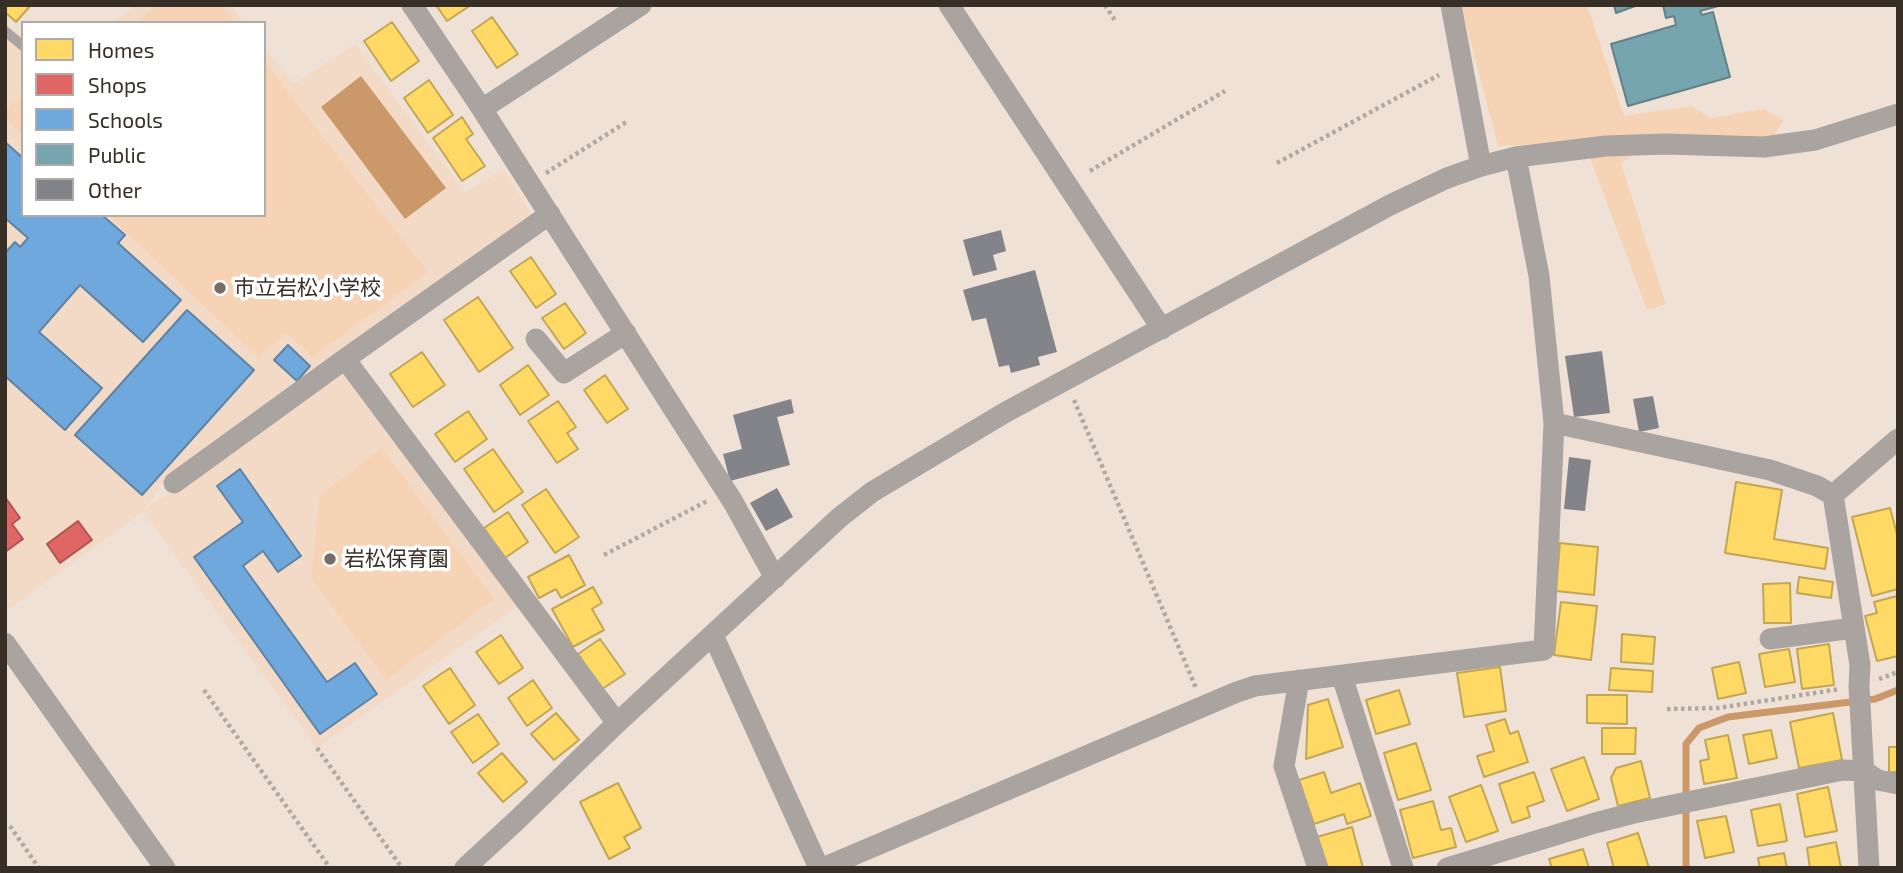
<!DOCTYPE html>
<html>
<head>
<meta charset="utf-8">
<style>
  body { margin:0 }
  #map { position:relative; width:1903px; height:873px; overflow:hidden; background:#f0e1d6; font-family:"Exo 2",sans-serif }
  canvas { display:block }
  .frame { position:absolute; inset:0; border:7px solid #372e26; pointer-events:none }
  .legend { position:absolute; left:21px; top:21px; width:245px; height:196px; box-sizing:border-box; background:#fff; border:2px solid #afaba8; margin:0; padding:9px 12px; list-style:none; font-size:21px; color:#372e26 }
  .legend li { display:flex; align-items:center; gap:14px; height:35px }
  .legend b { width:35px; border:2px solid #afaba8 }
</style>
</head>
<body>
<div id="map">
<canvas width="1903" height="873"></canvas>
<div class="frame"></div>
<ul class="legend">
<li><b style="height:19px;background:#ffd966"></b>Homes</li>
<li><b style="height:19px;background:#e06666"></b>Shops</li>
<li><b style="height:19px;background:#6fa8dc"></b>Schools</li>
<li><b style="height:19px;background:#76a5af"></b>Public</li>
<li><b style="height:19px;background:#82848a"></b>Other</li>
</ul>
</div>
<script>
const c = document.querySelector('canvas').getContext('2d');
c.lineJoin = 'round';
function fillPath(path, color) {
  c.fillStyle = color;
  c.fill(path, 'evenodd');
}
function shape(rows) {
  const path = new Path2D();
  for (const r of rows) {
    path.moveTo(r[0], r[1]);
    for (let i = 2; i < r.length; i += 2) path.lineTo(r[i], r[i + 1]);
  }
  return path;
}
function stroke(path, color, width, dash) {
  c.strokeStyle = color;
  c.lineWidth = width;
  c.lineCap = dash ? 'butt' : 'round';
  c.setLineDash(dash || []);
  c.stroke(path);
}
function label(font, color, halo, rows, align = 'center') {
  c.font = font + ' "Exo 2","Noto Sans JP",sans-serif';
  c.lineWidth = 7;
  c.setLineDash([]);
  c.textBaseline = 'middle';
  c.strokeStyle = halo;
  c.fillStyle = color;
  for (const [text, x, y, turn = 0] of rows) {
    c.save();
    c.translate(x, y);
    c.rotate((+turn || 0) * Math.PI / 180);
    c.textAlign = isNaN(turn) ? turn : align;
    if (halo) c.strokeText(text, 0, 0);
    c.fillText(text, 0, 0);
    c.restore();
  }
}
const built = shape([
  [135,5,231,5,245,23,114,23],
  [5,22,23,37,23,215,264,215,264,47,294,84,355,44,465,192,504,169,535,220,169,476,144,510,342,374,518,606,317,748,143,512,5,612]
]);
const green = shape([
  [156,5,221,5,235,23,136,23],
  [1461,5,1590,5,1588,8,1624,116,1691,106,1711,118,1764,109,1784,120,1771,140,1666,135,1621,163,1666,304,1647,310,1584,142,1498,146],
  [264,61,428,272,313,357,287,333,258,357,108,215,264,215],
  [23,92,23,135,5,118,5,111],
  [382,448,494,599,386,680,311,578,320,495]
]);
const water = shape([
  [361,76,446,188,405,219,321,107]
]);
const homes = shape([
  [5,5,31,5,16,22,5,12,5,5],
  [436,5,471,5,447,21,436,5],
  [492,17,518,54,497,68,472,31,492,17],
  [392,22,419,61,391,81,364,41,392,22],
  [429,80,453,115,428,133,404,98,429,80],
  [462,117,473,134,466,139,485,166,462,181,433,138,462,117],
  [531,257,556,294,536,308,510,271,531,257],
  [478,297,513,348,479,372,444,320,478,297],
  [565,303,586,333,564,349,542,318,565,303],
  [422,352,445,385,413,407,390,374,422,352],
  [528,365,549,395,520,415,500,385,528,365],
  [605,375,628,409,607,423,584,390,605,375],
  [558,401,576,427,567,433,578,449,557,463,528,421,558,401],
  [468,411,487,439,455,462,435,434,468,411],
  [493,449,523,492,494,512,464,469,493,449],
  [1736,482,1782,490,1774,539,1828,548,1825,569,1725,553,1736,482],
  [546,489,579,537,555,553,522,505,546,489],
  [1890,508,1898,538,1898,589,1872,596,1852,517,1890,508],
  [508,512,528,542,505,558,484,528,508,512],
  [1560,543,1598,547,1594,595,1556,591,1560,543],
  [569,555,585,585,561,598,556,589,539,598,528,577,569,555],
  [1799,577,1833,582,1831,598,1797,593,1799,577],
  [1790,583,1791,623,1764,623,1763,584,1790,583],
  [593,587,602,603,592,609,604,630,573,647,552,609,593,587],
  [1897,596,1898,656,1877,661,1865,616,1877,613,1874,602,1897,596],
  [1561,602,1597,606,1591,660,1554,655,1561,602],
  [1622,634,1655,637,1653,664,1621,662,1622,634],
  [501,635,523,668,499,684,476,652,501,635],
  [600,639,625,674,602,689,578,654,600,639],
  [1829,644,1834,685,1802,689,1797,649,1829,644],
  [1789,649,1795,682,1765,687,1759,654,1789,649],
  [1739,662,1746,693,1718,699,1712,668,1739,662],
  [1500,667,1506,711,1464,717,1457,673,1500,667],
  [450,668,475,705,449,724,423,686,450,668],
  [1611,668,1653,671,1652,692,1609,690,1611,668],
  [533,680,552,708,527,726,508,698,533,680],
  [1399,690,1410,724,1376,734,1366,700,1399,690],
  [1587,695,1627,695,1627,724,1587,723,1587,695],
  [1328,699,1343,747,1306,759,1308,705,1328,699],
  [556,713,579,740,554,760,531,734,556,713],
  [1833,713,1842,760,1799,768,1790,722,1833,713],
  [478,714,499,744,473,763,451,732,478,714],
  [1505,719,1510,734,1518,731,1528,762,1484,777,1477,756,1494,751,1486,725,1505,719],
  [1602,728,1636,728,1635,754,1602,754,1602,728],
  [1771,730,1777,758,1749,764,1743,735,1771,730],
  [1728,735,1737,778,1704,784,1700,761,1709,759,1705,740,1728,735],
  [1416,743,1431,790,1398,800,1384,753,1416,743],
  [1889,747,1898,747,1898,772,1889,772,1889,747],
  [502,753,527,782,503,802,478,773,502,753],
  [1584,757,1599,799,1567,811,1551,769,1584,757],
  [1641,761,1650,798,1618,806,1611,778,1616,768,1641,761],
  [1324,772,1331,793,1360,783,1371,816,1347,824,1344,814,1314,824,1299,780,1324,772],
  [1534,772,1544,801,1527,807,1530,817,1512,823,1499,784,1534,772],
  [618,783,641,828,624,837,630,848,609,859,580,802,618,783],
  [1481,785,1498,831,1466,842,1449,797,1481,785],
  [1828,787,1837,831,1805,837,1797,794,1828,787],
  [1433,801,1441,830,1451,828,1456,847,1413,858,1400,810,1433,801],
  [1780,804,1787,841,1758,846,1751,810,1780,804],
  [1726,816,1734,852,1705,858,1697,821,1726,816],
  [1352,827,1363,868,1326,868,1317,837,1352,827],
  [1638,833,1649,868,1614,868,1607,843,1638,833],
  [1836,842,1841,868,1810,868,1807,848,1836,842],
  [1583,849,1589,868,1552,868,1549,859,1583,849],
  [1784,853,1787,868,1760,868,1758,858,1784,853]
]);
const shops = shape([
  [5,497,20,518,12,524,23,539,5,552,5,497],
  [78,521,92,540,60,563,47,544,78,521]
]);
const schools = shape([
  [5,142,23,158,23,215,102,215,125,235,118,243,181,300,143,342,80,285,39,332,102,388,65,430,5,376,5,253,15,242,20,247,28,238,5,218,5,142],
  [187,310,254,370,142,495,75,435,187,310],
  [288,345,310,366,297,381,274,360,288,345],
  [240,469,301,556,278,572,263,551,243,566,327,682,355,663,377,694,320,734,194,557,243,522,217,486,240,469]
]);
const public = shape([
  [1614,5,1638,5,1616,13,1614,5],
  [1663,5,1722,5,1700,11,1702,15,1713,12,1730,77,1628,106,1611,44,1676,25,1674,16,1666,18,1663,5]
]);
const stream = shape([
  [1686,868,1686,744,1699,728,1728,717,1875,699,1898,690]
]);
const building = shape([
  [1001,230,1006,251,993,255,997,270,973,276,963,240],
  [1035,270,1057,352,1038,357,1040,365,1011,373,1009,365,999,367,986,318,972,321,963,290],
  [1602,351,1610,413,1574,417,1565,356],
  [1653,396,1659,428,1639,432,1633,399],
  [791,399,794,413,777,417,790,465,730,481,723,454,742,449,733,415],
  [1569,457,1591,460,1585,511,1564,509],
  [777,488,793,517,766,531,750,503]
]);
const path = shape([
  [1105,5,1116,22],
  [1277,163,1439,75],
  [1090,171,1225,91],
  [546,173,628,121],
  [1074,400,1196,688],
  [604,555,709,500],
  [1879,679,1898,672],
  [204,690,330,868],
  [1667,709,1718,708,1840,689],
  [317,748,402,868],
  [10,826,39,868]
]);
const service = shape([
  [5,31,23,46]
]);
const minor = shape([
  [412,5,482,109,733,502,775,578],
  [949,5,1162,329],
  [1451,5,1481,166],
  [482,109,641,5],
  [536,339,564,373,626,333],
  [345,359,617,723],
  [1554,423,1770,470,1817,486,1833,495],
  [174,483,345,359,550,214],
  [1833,495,1860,665,1859,686,1869,868],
  [1833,495,1898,439],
  [713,635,819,868],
  [1770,639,1854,628],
  [5,643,165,868],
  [1342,676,1403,868],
  [1299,680,1284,766,1318,868],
  [465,868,517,820,617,723,839,518,872,492,1006,412,1392,204,1447,178,1481,166,1516,157,1606,146,1666,144,1764,147,1815,140,1898,114],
  [823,868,1237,692,1255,686,1544,650,1554,423,1539,276,1516,157],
  [1447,868,1595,823,1634,813,1843,770,1864,771,1878,780,1898,784]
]);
const markers = [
  [220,288,7,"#786d64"],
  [330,559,7,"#786d64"]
];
const poiNames = [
  ["市立岩松小学校",234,288],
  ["岩松保育園",344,559]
];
fillPath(built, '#f2dac7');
fillPath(green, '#f7d3b6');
fillPath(water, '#cb9869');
fillPath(homes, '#ffd966');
stroke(homes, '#c3a653', 2);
fillPath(shops, '#e06666');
stroke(shops, '#ad5553', 2);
fillPath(schools, '#6fa8dc');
stroke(schools, '#5e83a5', 2);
fillPath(public, '#76a5af');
stroke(public, '#638186', 2);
stroke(stream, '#cb9869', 7);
fillPath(building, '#82848a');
stroke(path, '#afa9a4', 4.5, [3.5, 3.5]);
stroke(service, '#a9a4a0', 10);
stroke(minor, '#a9a4a0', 21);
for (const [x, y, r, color] of markers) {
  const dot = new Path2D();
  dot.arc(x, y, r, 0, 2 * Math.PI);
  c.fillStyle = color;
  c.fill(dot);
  stroke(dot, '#fff', 2.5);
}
label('21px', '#372e26', '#fff', poiNames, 'left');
</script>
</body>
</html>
